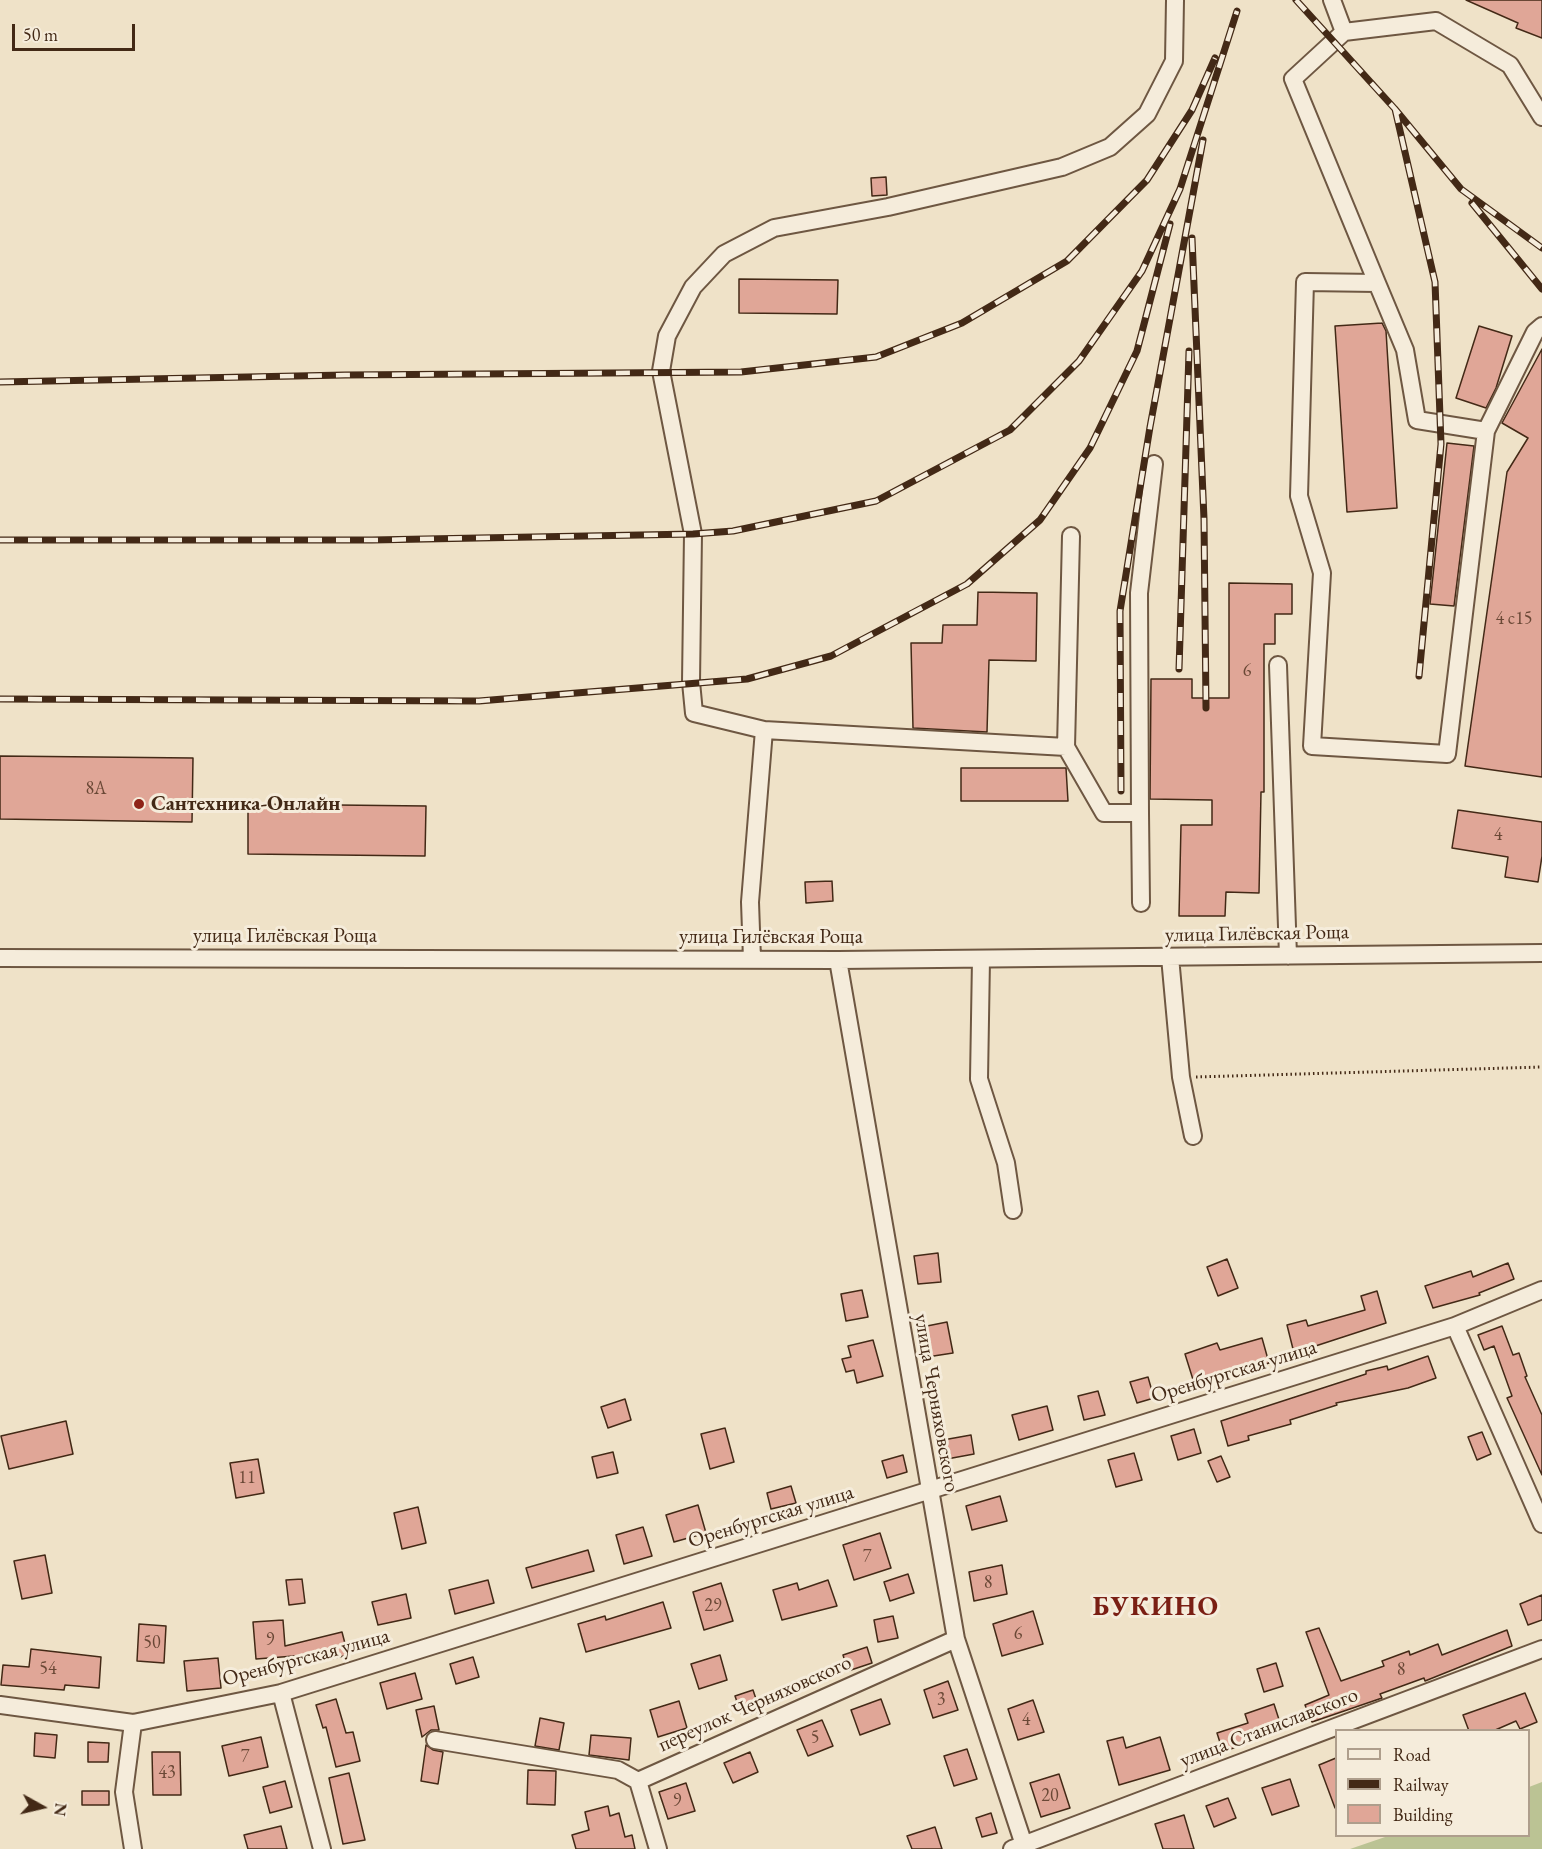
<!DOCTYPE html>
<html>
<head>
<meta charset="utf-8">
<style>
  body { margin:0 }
  #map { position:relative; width:1542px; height:1849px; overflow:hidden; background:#efe2c8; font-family:"EB Garamond",serif }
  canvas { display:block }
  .legend { position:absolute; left:1335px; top:1729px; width:195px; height:108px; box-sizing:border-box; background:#f5ecdb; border:2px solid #ae9e8c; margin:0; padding:8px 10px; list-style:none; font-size:18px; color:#432916 }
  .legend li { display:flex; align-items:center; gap:12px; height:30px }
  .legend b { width:30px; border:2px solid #ae9e8c }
  .north { position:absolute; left:12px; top:1777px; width:60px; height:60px; -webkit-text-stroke:4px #f5ecdb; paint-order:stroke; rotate:98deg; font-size:16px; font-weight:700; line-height:24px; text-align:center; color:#432916 }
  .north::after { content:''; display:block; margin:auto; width:21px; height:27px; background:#432916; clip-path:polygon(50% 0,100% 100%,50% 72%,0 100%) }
  .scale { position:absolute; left:12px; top:24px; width:123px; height:27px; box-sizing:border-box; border:3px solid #432916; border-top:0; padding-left:8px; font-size:18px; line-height:21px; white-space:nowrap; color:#432916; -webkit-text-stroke:4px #f5ecdb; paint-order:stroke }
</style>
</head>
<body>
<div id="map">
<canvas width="1542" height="1849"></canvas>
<ul class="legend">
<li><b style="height:8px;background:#f5ecdb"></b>Road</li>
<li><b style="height:8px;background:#432916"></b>Railway</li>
<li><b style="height:16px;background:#e0a697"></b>Building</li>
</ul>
<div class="north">N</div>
<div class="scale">50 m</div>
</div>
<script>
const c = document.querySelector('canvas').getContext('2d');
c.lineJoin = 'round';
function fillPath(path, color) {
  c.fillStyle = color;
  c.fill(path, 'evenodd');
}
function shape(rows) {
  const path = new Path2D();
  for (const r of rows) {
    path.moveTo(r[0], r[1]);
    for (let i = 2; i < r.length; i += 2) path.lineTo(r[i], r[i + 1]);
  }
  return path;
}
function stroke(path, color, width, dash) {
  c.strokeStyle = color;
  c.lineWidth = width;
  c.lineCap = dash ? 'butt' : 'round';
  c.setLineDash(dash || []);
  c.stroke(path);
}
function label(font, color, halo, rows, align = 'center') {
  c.font = font + ' "EB Garamond",serif';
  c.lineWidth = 6;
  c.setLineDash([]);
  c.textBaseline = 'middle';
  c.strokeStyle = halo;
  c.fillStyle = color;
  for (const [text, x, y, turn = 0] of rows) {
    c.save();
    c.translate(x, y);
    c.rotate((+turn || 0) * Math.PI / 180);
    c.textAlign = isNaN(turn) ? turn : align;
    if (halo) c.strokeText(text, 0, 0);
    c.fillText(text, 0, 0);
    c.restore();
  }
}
const green = shape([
  [1542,1782,1542,1849,1350,1849,1388,1836,1528,1836,1529,1787]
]);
const building = shape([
  [1466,0,1542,0,1542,38,1516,28,1518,23,1466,0],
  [886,177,887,195,872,196,871,178,886,177],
  [739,279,838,280,837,314,739,313,739,279],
  [1382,323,1386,331,1397,508,1347,512,1335,326,1382,323],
  [1479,326,1512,336,1496,388,1486,408,1456,398,1479,326],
  [1542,349,1542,777,1465,766,1507,472,1528,438,1502,423,1542,349],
  [1447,443,1474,446,1454,606,1430,604,1447,443],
  [1229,583,1292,584,1292,614,1275,614,1275,644,1264,644,1264,792,1261,792,1259,893,1226,892,1225,916,1179,916,1181,825,1212,825,1212,800,1150,799,1151,679,1192,679,1192,698,1229,698,1229,583],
  [978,592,1037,593,1036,661,989,660,987,732,913,728,911,643,942,643,943,625,977,625,978,592],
  [0,756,193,758,192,822,0,819,0,756],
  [961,768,1066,768,1068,801,961,801,961,768],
  [248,804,426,806,425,856,248,854,248,804],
  [1458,810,1542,822,1542,856,1538,882,1505,877,1508,857,1452,848,1458,810],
  [832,881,833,901,806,903,805,882,832,881],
  [938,1253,941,1282,918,1284,914,1256,938,1253],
  [1227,1259,1238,1288,1218,1296,1207,1267,1227,1259],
  [1508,1263,1514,1279,1479,1293,1480,1295,1433,1308,1425,1286,1471,1271,1473,1277,1508,1263],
  [862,1290,868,1317,846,1321,841,1294,862,1290],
  [1377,1291,1386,1323,1294,1353,1287,1325,1306,1320,1308,1326,1365,1310,1361,1296,1377,1291],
  [947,1322,953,1353,927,1357,922,1327,947,1322],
  [1502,1326,1513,1355,1519,1353,1527,1376,1525,1377,1542,1415,1542,1475,1507,1398,1512,1396,1494,1346,1484,1350,1478,1335,1502,1326],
  [1262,1338,1269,1363,1195,1386,1185,1354,1217,1343,1220,1350,1262,1338],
  [873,1340,883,1376,857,1383,854,1370,846,1372,842,1359,851,1357,848,1346,873,1340],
  [1428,1356,1436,1378,1408,1388,1336,1403,1337,1405,1290,1420,1291,1424,1248,1436,1249,1440,1228,1446,1221,1421,1366,1374,1366,1371,1387,1366,1388,1370,1428,1356],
  [1148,1377,1154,1398,1137,1403,1130,1382,1148,1377],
  [1098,1391,1105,1415,1084,1420,1078,1396,1098,1391],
  [625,1399,631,1420,608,1428,601,1407,625,1399],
  [1047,1406,1053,1430,1019,1440,1012,1415,1047,1406],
  [66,1421,73,1454,9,1469,1,1436,66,1421],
  [725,1428,734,1462,710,1469,701,1434,725,1428],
  [1194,1429,1201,1453,1178,1460,1171,1436,1194,1429],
  [1482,1432,1491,1454,1477,1460,1468,1437,1482,1432],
  [971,1435,974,1454,947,1459,943,1440,971,1435],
  [613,1452,618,1473,597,1478,592,1457,613,1452],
  [1134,1453,1142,1480,1116,1487,1108,1460,1134,1453],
  [903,1455,907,1472,887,1478,882,1461,903,1455],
  [1221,1456,1230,1477,1217,1482,1208,1461,1221,1456],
  [258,1459,264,1493,236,1498,230,1463,258,1459],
  [791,1486,796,1503,771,1509,767,1493,791,1486],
  [1000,1496,1007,1521,972,1530,966,1506,1000,1496],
  [698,1505,706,1533,674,1542,666,1515,698,1505],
  [418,1507,426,1543,402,1549,394,1513,418,1507],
  [643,1527,652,1556,624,1564,616,1535,643,1527],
  [880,1533,891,1568,854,1580,843,1545,880,1533],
  [588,1550,594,1571,532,1588,526,1568,588,1550],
  [45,1555,52,1593,22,1599,14,1561,45,1555],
  [1002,1565,1007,1594,974,1601,969,1572,1002,1565],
  [908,1574,914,1593,890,1601,884,1582,908,1574],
  [302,1579,305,1603,289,1605,286,1580,302,1579],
  [488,1580,494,1603,455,1614,449,1590,488,1580],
  [828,1580,837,1606,782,1620,773,1590,797,1583,799,1590,828,1580],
  [721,1583,733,1621,704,1630,693,1592,721,1583],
  [406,1594,411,1618,378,1625,372,1602,406,1594],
  [1542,1595,1542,1620,1528,1625,1520,1604,1542,1595],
  [663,1602,671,1628,586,1652,578,1624,605,1616,606,1620,663,1602],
  [1033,1611,1043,1644,1002,1656,993,1624,1033,1611],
  [893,1616,898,1638,878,1642,874,1620,893,1616],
  [283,1620,285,1646,342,1632,348,1655,309,1664,307,1655,256,1659,253,1622,283,1620],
  [139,1624,166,1626,164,1663,137,1661,139,1624],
  [1319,1628,1341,1681,1384,1666,1382,1661,1409,1651,1410,1655,1438,1644,1442,1655,1507,1630,1512,1646,1425,1681,1424,1678,1380,1694,1382,1698,1312,1722,1305,1705,1329,1695,1306,1632,1319,1628],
  [867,1647,872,1663,848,1671,843,1655,867,1647],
  [31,1649,101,1657,99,1688,65,1685,64,1690,1,1685,3,1665,29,1667,31,1649],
  [720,1655,727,1680,699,1689,691,1664,720,1655],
  [473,1657,479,1677,456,1684,450,1664,473,1657],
  [218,1658,221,1688,187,1691,184,1661,218,1658],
  [1276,1663,1283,1686,1264,1692,1257,1669,1276,1663],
  [415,1673,422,1699,387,1709,380,1683,415,1673],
  [948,1681,958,1710,933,1718,924,1690,948,1681],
  [753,1690,760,1711,742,1716,735,1696,753,1690],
  [1525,1693,1537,1722,1520,1729,1516,1721,1493,1731,1469,1731,1463,1715,1525,1693],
  [336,1699,346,1733,353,1732,360,1761,336,1767,326,1727,323,1728,316,1705,336,1699],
  [881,1699,890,1724,860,1735,851,1710,881,1699],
  [1033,1700,1044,1732,1018,1740,1008,1709,1033,1700],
  [679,1701,687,1728,658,1737,650,1710,679,1701],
  [1274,1704,1282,1729,1223,1752,1217,1733,1248,1723,1245,1714,1274,1704],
  [434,1706,439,1730,431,1730,422,1737,416,1710,434,1706],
  [540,1718,564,1723,559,1750,535,1746,540,1718],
  [822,1720,833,1746,808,1756,797,1730,822,1720],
  [35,1733,57,1735,55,1758,34,1756,35,1733],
  [591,1735,631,1738,629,1760,589,1755,591,1735],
  [261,1737,268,1767,229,1776,222,1746,261,1737],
  [1123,1737,1126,1748,1160,1737,1170,1770,1119,1785,1107,1741,1123,1737],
  [88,1742,109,1743,108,1762,88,1762,88,1742],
  [426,1745,433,1750,443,1752,438,1784,421,1781,426,1745],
  [967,1749,977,1779,954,1786,944,1756,967,1749],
  [152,1752,180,1752,181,1795,153,1795,152,1752],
  [750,1752,758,1772,733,1783,724,1763,750,1752],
  [1336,1758,1336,1808,1335,1808,1319,1765,1336,1758],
  [528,1770,556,1771,555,1805,527,1804,528,1770],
  [349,1773,365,1840,343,1844,329,1778,349,1773],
  [1059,1774,1070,1808,1041,1817,1030,1783,1059,1774],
  [1290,1779,1299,1806,1272,1815,1262,1788,1290,1779],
  [285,1781,292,1807,270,1813,263,1787,285,1781],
  [686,1783,695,1811,668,1819,659,1792,686,1783],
  [82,1791,109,1791,109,1805,82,1805,82,1791],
  [1228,1798,1236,1818,1214,1827,1206,1806,1228,1798],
  [608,1806,610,1816,619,1813,625,1837,632,1835,635,1849,576,1849,572,1835,589,1830,585,1812,608,1806],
  [991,1813,997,1833,982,1837,976,1818,991,1813],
  [1184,1815,1194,1849,1163,1849,1155,1824,1184,1815],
  [281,1826,287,1849,248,1849,244,1835,281,1826],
  [935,1827,942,1849,912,1849,907,1836,935,1827]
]);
const path = shape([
  [1196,1077,1542,1067]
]);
const minor = shape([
  [1332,0,1344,32],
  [1377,283,1305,282,1299,496,1322,573,1312,746,1447,754,1486,431,1417,420,1405,350,1377,283,1293,79,1344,32,1436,21,1510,65,1542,117],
  [1486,431,1535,332,1542,326],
  [1278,665,1288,956],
  [764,730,1066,747,1071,536],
  [1066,747,1104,813,1140,813,1139,593,1154,464],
  [1140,813,1141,903],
  [1170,957,1181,1077,1193,1136],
  [0,958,838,960,1542,953],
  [752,959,750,902,764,730,694,713,691,682,693,534,661,371,667,336,693,287,724,254,774,228,888,207,1062,167,1110,147,1147,114,1174,61,1175,0],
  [981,959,979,1079,1006,1163,1013,1210],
  [838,960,956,1639,1024,1845],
  [1455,1326,1542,1524],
  [281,1693,322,1849],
  [0,1705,133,1723,281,1693,1455,1326,1542,1290],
  [435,1740,618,1770,638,1781],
  [133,1849,124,1792,133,1723],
  [658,1849,638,1781,956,1639],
  [1012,1849,1542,1649]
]);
const rail = shape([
  [1296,0,1395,109,1461,189,1542,248],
  [1395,109,1435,282,1441,444,1419,676],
  [1472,203,1542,289],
  [1192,238,1204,519,1206,708],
  [0,382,345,375,741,372,876,357,962,323,1067,261,1147,180,1192,110,1215,58],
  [0,540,372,540,693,534,733,531,876,501,1010,430,1079,361,1142,271,1180,189,1237,11],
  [1179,669,1189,351],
  [0,699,479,701,747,679,831,656,967,584,1040,520,1090,448,1137,351,1170,224],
  [1121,791,1120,611,1150,427,1203,140]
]);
const markers = [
  [139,804,6,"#8f2418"]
];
const numberNames = [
  ["4 с15",1514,619],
  ["6",1247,671],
  ["8А",96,789],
  ["4",1498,835],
  ["11",247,1478],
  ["7",867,1557],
  ["8",988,1583],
  ["29",713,1606],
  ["6",1018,1634],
  ["9",270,1640],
  ["50",152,1643],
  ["54",48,1669],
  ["8",1401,1670],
  ["3",941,1700],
  ["4",1026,1720],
  ["5",815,1738],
  ["7",245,1757],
  ["43",167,1773],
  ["20",1050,1796],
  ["9",677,1801]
];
const poiNames = [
  ["Сантехника-Онлайн",151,804]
];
const streetNames = [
  ["улица Гилёвская Роща",1257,934,-1],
  ["улица Гилёвская Роща",285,936],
  ["улица Гилёвская Роща",771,937],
  ["Оренбургская улица",1234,1372,-17],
  ["улица Черняховского",936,1403,80],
  ["Оренбургская улица",771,1517,-17],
  ["Оренбургская улица",306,1658,-15],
  ["переулок Черняховского",755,1704,-24],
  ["улица Станиславского",1269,1728,-21]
];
const districtNames = [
  ["БУКИНО",1156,1608]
];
fillPath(green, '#bbc394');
fillPath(building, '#e0a697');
stroke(building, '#432916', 1.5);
stroke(minor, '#6e5742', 20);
stroke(path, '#432916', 3, [1.5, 3]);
stroke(minor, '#f5ecdb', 16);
stroke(rail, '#432916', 7);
stroke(rail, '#f5ecdb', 4.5, [14]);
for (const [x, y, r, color] of markers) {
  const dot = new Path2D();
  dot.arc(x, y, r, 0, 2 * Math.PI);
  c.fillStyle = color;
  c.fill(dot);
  stroke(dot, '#f5ecdb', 2);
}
label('18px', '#6a4836', null, numberNames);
label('bold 21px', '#432916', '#f5ecdb', poiNames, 'left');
label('21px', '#432916', '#f5ecdb', streetNames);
c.letterSpacing = '1.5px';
label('bold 27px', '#7a1f14', '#f5ecdb', districtNames);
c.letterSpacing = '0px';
</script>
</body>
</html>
